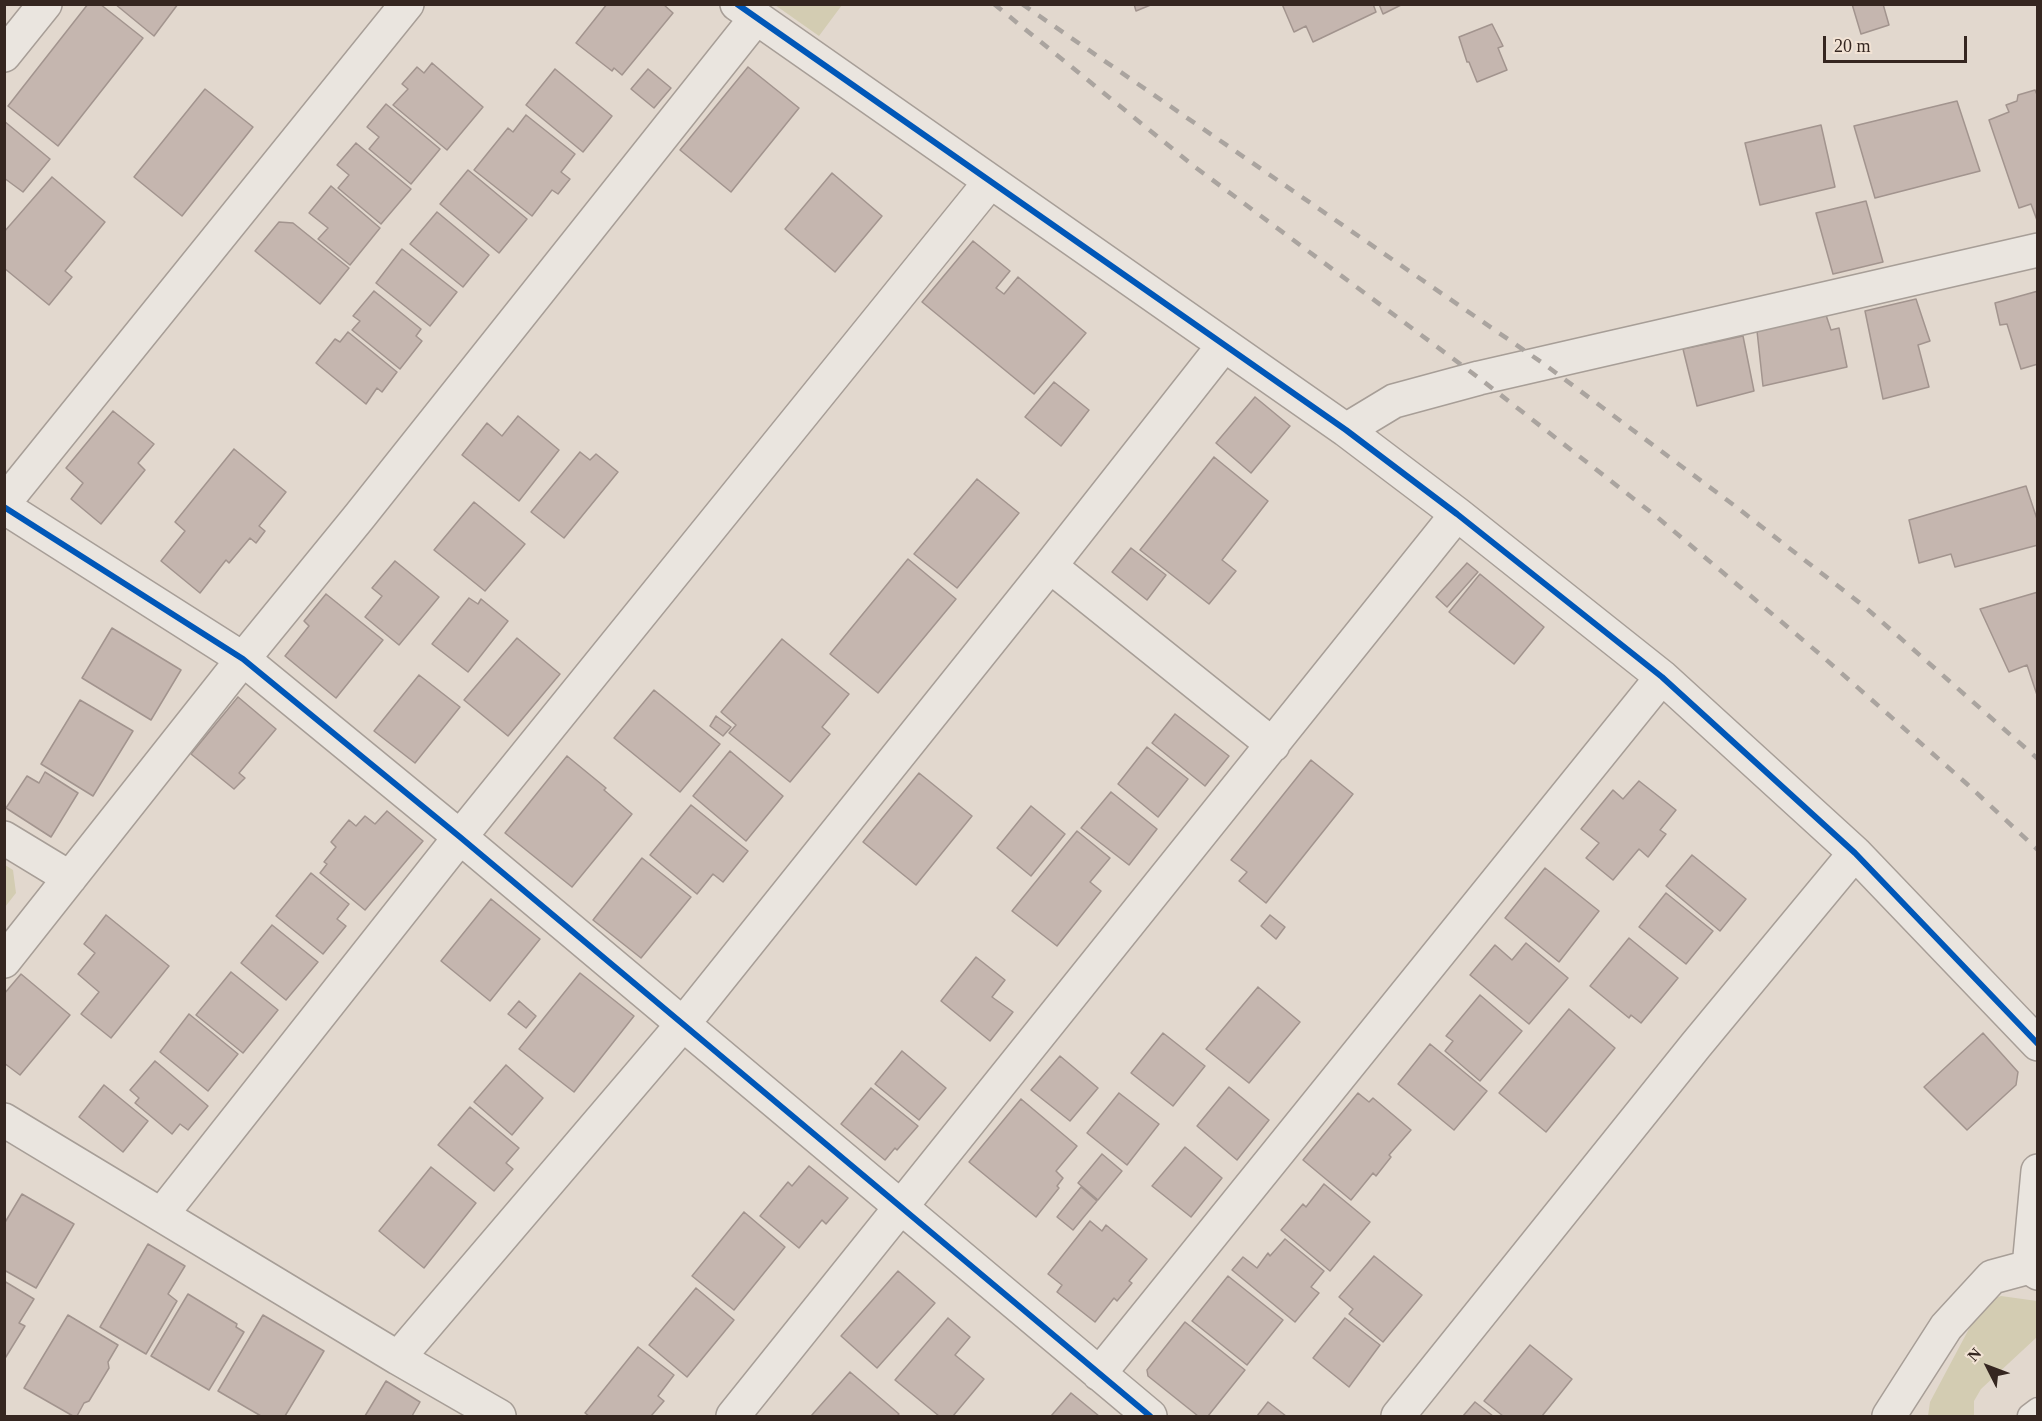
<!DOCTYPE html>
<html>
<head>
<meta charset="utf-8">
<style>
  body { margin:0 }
  #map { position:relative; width:2042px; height:1421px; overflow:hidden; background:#e2d8ce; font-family:"Times New Roman",serif }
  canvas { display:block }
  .frame { position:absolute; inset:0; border:6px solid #352620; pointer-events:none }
  .north { position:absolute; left:1958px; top:1337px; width:60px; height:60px; -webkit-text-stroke:4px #f2e3d5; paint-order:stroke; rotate:312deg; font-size:16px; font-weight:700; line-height:24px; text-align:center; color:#352620 }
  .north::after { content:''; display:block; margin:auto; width:21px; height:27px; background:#352620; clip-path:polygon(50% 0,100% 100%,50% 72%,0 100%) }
  .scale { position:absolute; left:1823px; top:36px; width:144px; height:27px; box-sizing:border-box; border:3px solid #352620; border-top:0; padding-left:8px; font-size:18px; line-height:21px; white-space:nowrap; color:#352620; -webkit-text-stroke:4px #f2e3d5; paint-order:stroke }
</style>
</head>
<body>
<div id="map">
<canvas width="2042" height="1421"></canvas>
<div class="frame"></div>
<div class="north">N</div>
<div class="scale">20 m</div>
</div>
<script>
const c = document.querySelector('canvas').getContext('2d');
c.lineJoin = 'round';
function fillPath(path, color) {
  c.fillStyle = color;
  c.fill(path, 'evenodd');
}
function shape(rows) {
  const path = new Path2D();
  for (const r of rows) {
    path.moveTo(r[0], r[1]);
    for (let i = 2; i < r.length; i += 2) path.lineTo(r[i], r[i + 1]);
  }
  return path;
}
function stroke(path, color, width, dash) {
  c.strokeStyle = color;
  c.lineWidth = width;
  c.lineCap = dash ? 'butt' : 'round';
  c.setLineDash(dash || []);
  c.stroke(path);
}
const green = shape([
  [775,5,842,5,819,36],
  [5,865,13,870,16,893,5,907],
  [2001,1296,2037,1301,2037,1337,1981,1389,1974,1401,1974,1416,1928,1416,1930,1402,1971,1325,1991,1300]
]);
const building = shape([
  [88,4,100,4,143,38,58,146,8,106,88,4],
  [115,4,178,4,154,36,115,4],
  [607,4,663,4,673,13,622,75,614,68,612,71,576,43,607,4],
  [1134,4,1153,4,1136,11,1134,4],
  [1282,4,1373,4,1376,12,1313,42,1306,26,1294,32,1282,4],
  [1379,4,1403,4,1383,14,1379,4],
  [1852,4,1883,4,1889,25,1861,34,1852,4],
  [1492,24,1503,46,1498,48,1507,70,1477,82,1469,62,1467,62,1459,37,1492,24],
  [432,63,483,107,447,150,393,105,408,89,402,84,417,67,424,73,432,63],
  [748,67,799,108,731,192,680,150,748,67],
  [555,69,612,116,583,152,526,105,555,69],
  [648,69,671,88,654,108,631,89,648,69],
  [205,89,253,127,182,216,134,177,205,89],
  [2035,90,2038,97,2038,223,2031,204,2019,208,1989,120,2009,112,2006,105,2017,101,2018,95,2035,90],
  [1957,101,1980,171,1875,198,1854,126,1957,101],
  [386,104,440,149,411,184,369,149,379,137,367,127,386,104],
  [526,115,575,154,561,172,570,179,558,194,552,190,532,216,474,170,508,128,513,132,526,115],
  [4,121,50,159,23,192,4,178,4,121],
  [1821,125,1835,187,1760,205,1745,143,1821,125],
  [356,143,411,189,381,224,338,188,349,175,337,165,356,143],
  [468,170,527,219,499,253,440,204,468,170],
  [832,173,882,216,835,272,785,229,832,173],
  [52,177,105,222,65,271,72,277,49,305,4,268,4,232,52,177],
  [331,186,380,228,350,265,318,239,328,228,309,213,331,186],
  [1866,201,1883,262,1833,274,1816,213,1866,201],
  [437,212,489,255,463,287,410,244,437,212],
  [279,222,293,223,349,268,320,304,255,251,279,222],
  [973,241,1010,271,996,288,1004,294,1018,277,1086,333,1034,394,922,302,973,241],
  [402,249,457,292,430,326,376,283,402,249],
  [374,291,421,329,416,336,422,341,400,369,352,330,360,321,353,316,374,291],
  [2038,291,2038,364,2021,369,2007,324,2000,325,1995,303,2038,291],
  [1916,299,1930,341,1918,345,1929,387,1883,399,1865,311,1916,299],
  [1826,315,1831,330,1839,328,1847,367,1763,386,1757,331,1826,315],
  [348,332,397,372,382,392,377,388,366,404,316,363,335,339,340,342,348,332],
  [1743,336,1754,391,1697,406,1683,349,1743,336],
  [1054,382,1089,410,1061,446,1025,417,1054,382],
  [1255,397,1290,426,1251,473,1216,443,1255,397],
  [113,411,154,444,138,463,145,470,101,524,71,499,83,483,66,468,113,411],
  [518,416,559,450,519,501,462,455,487,423,502,436,518,416],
  [234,449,286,492,259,526,265,531,256,543,250,538,229,563,226,560,200,593,161,561,185,531,175,522,234,449],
  [580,452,590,460,596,454,618,472,564,538,531,512,580,452],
  [1214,457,1268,501,1222,560,1236,571,1209,604,1140,550,1214,457],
  [977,479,1019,513,957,588,914,554,977,479],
  [2026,486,2038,522,2038,545,1955,567,1951,554,1919,563,1909,520,2026,486],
  [474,502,525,544,485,591,434,550,474,502],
  [1131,548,1166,575,1147,600,1112,572,1131,548],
  [908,559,956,599,878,693,830,654,908,559],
  [395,561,439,597,399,645,365,617,382,596,372,588,395,561],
  [1467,563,1478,572,1447,607,1436,597,1467,563],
  [1480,574,1544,627,1514,664,1449,612,1480,574],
  [2038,592,2038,698,2027,665,2009,672,1980,609,2038,592],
  [326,594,383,640,336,698,285,656,309,626,304,621,326,594],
  [469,598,478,604,481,599,508,621,468,672,432,644,469,598],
  [112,628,181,670,151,720,82,678,112,628],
  [517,638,560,674,508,736,464,700,517,638],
  [782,639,849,694,822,727,830,734,790,782,729,733,736,725,721,712,782,639],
  [419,675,460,707,415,763,374,731,419,675],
  [654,690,720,744,680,792,614,738,654,690],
  [238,697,276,729,239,773,245,778,234,789,191,754,238,697],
  [80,700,133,731,93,796,41,764,80,700],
  [1175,714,1229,756,1205,786,1152,743,1175,714],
  [716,716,731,727,723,736,710,726,716,716],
  [1147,747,1188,779,1158,817,1118,784,1147,747],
  [730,751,783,796,746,841,693,796,730,751],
  [567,756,606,788,604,790,632,814,572,887,505,833,567,756],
  [1311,760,1353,794,1266,903,1239,881,1247,872,1231,860,1311,760],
  [45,772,78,793,51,837,6,808,27,776,39,783,45,772],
  [919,773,972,816,916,885,863,842,919,773],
  [1639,781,1676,810,1660,830,1666,834,1648,857,1639,849,1613,880,1586,858,1599,843,1581,829,1613,790,1623,799,1639,781],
  [1111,792,1157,829,1129,865,1081,828,1111,792],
  [691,805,748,851,723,882,713,874,697,894,650,855,691,805],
  [1031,806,1065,834,1031,876,997,848,1031,806],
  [387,811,423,841,365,910,320,873,327,864,324,862,336,847,331,842,349,820,356,826,365,816,375,824,387,811],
  [1077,831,1110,858,1090,882,1101,891,1057,946,1012,911,1077,831],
  [1692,855,1746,899,1720,931,1666,886,1692,855],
  [642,858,691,897,641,958,593,920,642,858],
  [1545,868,1599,911,1559,962,1505,918,1545,868],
  [311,873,349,904,337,919,346,926,323,954,276,916,311,873],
  [1666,893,1713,931,1686,964,1639,927,1666,893],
  [491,899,540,939,490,1001,441,961,491,899],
  [106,915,169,966,111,1038,81,1014,99,992,78,974,95,953,84,944,106,915],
  [1270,915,1285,927,1276,939,1261,926,1270,915],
  [272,925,318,962,286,1000,241,963,272,925],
  [1629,938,1678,978,1641,1023,1631,1015,1629,1018,1590,986,1629,938],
  [1526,943,1568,978,1529,1024,1470,975,1495,945,1512,960,1526,943],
  [976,957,1005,980,992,997,1013,1012,990,1041,941,1001,976,957],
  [231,972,278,1010,243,1053,196,1015,231,972],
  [580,973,634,1016,574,1092,519,1049,580,973],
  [21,974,70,1015,20,1075,4,1063,4,994,21,974],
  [1258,987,1300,1022,1249,1083,1206,1049,1258,987],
  [1480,995,1522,1031,1480,1081,1445,1051,1453,1041,1446,1036,1480,995],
  [519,1001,536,1016,526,1028,508,1014,519,1001],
  [1569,1009,1615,1048,1546,1132,1499,1093,1569,1009],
  [189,1014,238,1054,208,1091,160,1052,189,1014],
  [1163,1033,1205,1066,1173,1106,1131,1073,1163,1033],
  [1983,1033,2018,1072,2016,1085,1967,1130,1924,1087,1983,1033],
  [1430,1044,1487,1091,1454,1130,1398,1084,1430,1044],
  [902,1051,946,1088,919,1120,875,1084,902,1051],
  [1060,1056,1098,1088,1070,1121,1031,1090,1060,1056],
  [155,1061,208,1106,188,1130,180,1124,172,1134,135,1103,139,1098,130,1090,155,1061],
  [506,1065,543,1098,512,1135,474,1102,506,1065],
  [104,1085,148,1121,123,1152,79,1117,104,1085],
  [1229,1087,1269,1120,1237,1160,1197,1126,1229,1087],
  [871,1088,918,1126,897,1150,895,1148,885,1160,841,1124,871,1088],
  [1119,1093,1159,1124,1127,1165,1087,1133,1119,1093],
  [1358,1093,1369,1102,1373,1098,1411,1130,1389,1155,1391,1157,1376,1176,1373,1173,1351,1200,1303,1160,1358,1093],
  [1021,1099,1077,1146,1056,1171,1063,1178,1057,1186,1059,1188,1036,1217,969,1162,1021,1099],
  [470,1107,519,1148,506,1163,513,1169,494,1191,438,1145,470,1107],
  [1185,1147,1222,1178,1191,1217,1152,1186,1185,1147],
  [1102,1154,1122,1171,1098,1200,1078,1183,1102,1154],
  [809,1166,848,1198,826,1224,822,1220,799,1248,760,1216,788,1182,792,1186,809,1166],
  [431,1167,476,1203,424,1268,379,1231,431,1167],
  [1324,1184,1370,1222,1330,1271,1281,1230,1303,1204,1306,1207,1324,1184],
  [1081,1187,1097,1201,1073,1230,1057,1217,1081,1187],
  [22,1194,74,1224,36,1288,4,1270,4,1224,22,1194],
  [744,1212,785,1247,734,1310,692,1276,744,1212],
  [1090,1221,1102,1231,1106,1225,1147,1259,1129,1281,1132,1283,1117,1301,1114,1298,1095,1322,1057,1292,1062,1285,1048,1274,1090,1221],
  [1285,1239,1324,1271,1311,1287,1319,1293,1295,1322,1232,1270,1243,1257,1257,1268,1268,1253,1270,1256,1285,1239],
  [148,1244,185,1266,168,1294,177,1301,146,1354,100,1327,148,1244],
  [1374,1256,1422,1295,1383,1342,1349,1314,1353,1309,1339,1297,1374,1256],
  [898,1271,935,1303,877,1368,841,1336,898,1271],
  [1228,1276,1283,1320,1247,1365,1192,1321,1228,1276],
  [4,1281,34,1299,19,1323,25,1326,4,1360,4,1281],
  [696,1288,734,1320,687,1377,649,1345,696,1288],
  [188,1294,237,1324,236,1327,244,1332,209,1390,151,1356,188,1294],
  [68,1315,118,1345,108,1362,109,1368,89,1401,84,1403,77,1416,73,1416,24,1388,68,1315],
  [263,1315,324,1351,285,1416,261,1416,218,1391,263,1315],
  [948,1318,970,1337,955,1355,984,1379,953,1416,939,1416,895,1380,948,1318],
  [1345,1318,1380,1345,1349,1387,1313,1358,1345,1318],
  [1185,1322,1245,1370,1208,1416,1198,1416,1148,1376,1147,1370,1185,1322],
  [1530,1345,1572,1379,1542,1416,1503,1416,1484,1401,1530,1345],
  [638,1347,674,1375,658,1396,664,1401,651,1416,589,1416,585,1413,638,1347],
  [850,1372,899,1414,897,1416,811,1416,850,1372],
  [386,1381,420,1402,412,1416,365,1416,386,1381],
  [1071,1393,1099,1416,1051,1416,1071,1393],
  [1268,1402,1286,1416,1257,1416,1268,1402],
  [1475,1402,1493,1416,1463,1416,1475,1402]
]);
const lane = shape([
  [2030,1416,2038,1410]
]);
const street = shape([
  [737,4,1346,430,1457,514,1662,677,1855,853,2038,1044],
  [4,55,45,4],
  [1346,430,1394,401,1479,378,2038,250],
  [4,503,407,4],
  [4,507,243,659,460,837,1150,1416],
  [1050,566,1273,745],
  [4,838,70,878],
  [4,961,243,659,359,517,756,18],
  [4,1120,398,1358,499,1416],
  [162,1214,460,837,990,182],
  [2029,1267,2038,1171],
  [398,1358,683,1024,1050,566,1224,345],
  [1099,1374,1662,677],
  [733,1416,1457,514],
  [1398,1416,1696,1045,1855,853],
  [1889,1416,1946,1327,1992,1277,2029,1267,2038,1273]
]);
const rail = shape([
  [994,4,1195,167,1479,378,1657,517,1822,656,1967,784,2038,850],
  [1022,4,1544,364,1735,506,1865,607,2038,759]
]);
const cycleway = shape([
  [737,4,1346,430,1457,514,1662,677,1855,853,2038,1044],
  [4,507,243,659,460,837,1150,1416]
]);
fillPath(green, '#d3ccb2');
fillPath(building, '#c5b6af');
stroke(building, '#a2948e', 1.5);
stroke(lane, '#a79e97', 27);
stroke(street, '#a79e97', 36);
stroke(lane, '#eae5df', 24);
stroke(street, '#eae5df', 33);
stroke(rail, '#aaa49f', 4.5, [10, 10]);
stroke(cycleway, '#0057b8', 6);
</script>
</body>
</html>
